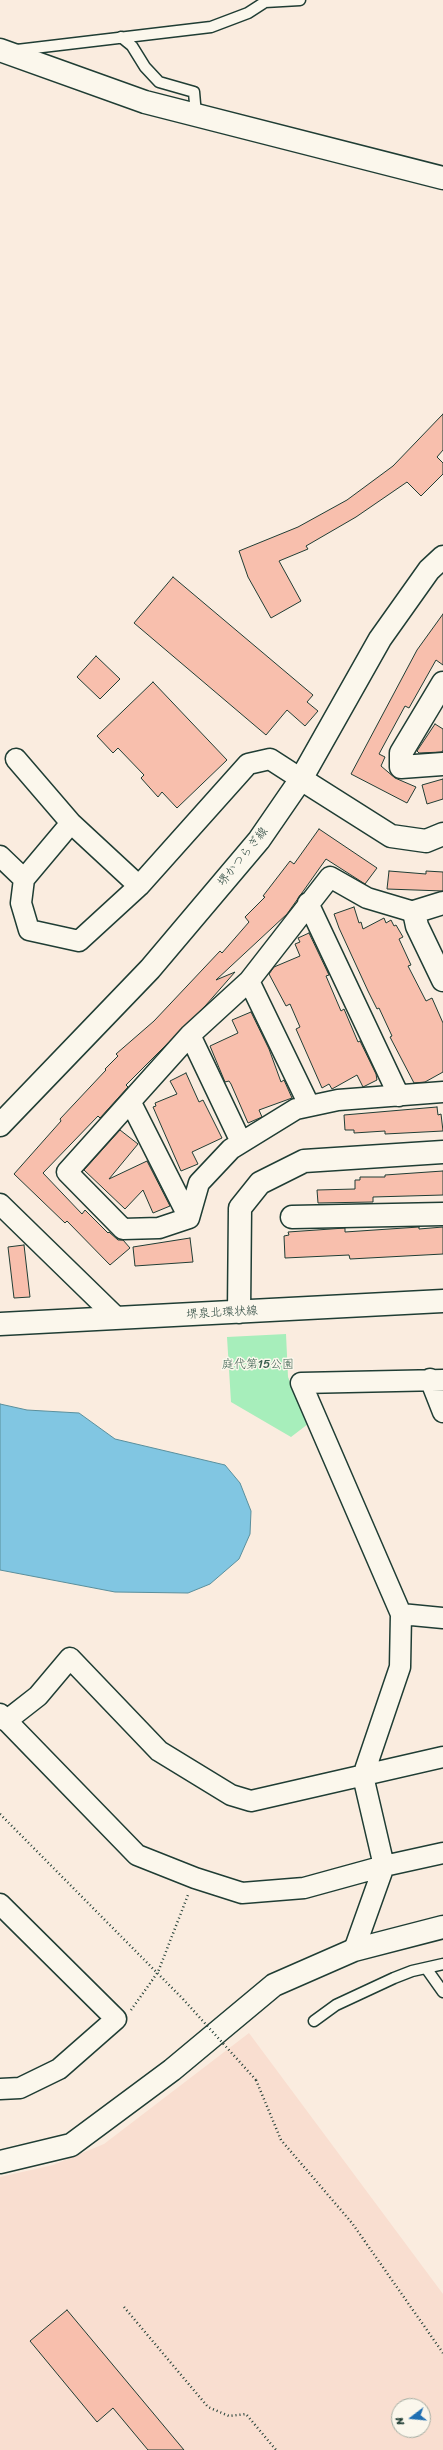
<!DOCTYPE html>
<html>
<head>
<meta charset="utf-8">
<style>
  body { margin:0 }
  #map { position:relative; width:443px; height:2450px; overflow:hidden; background:#faecdf; font-family:Sriracha,sans-serif }
  canvas { display:block }
  .north { position:absolute; left:391px; top:2398px; width:40px; height:40px; box-sizing:border-box; background:#fbf7ec; border:1px solid #a3ada2; border-radius:50%; rotate:254deg; font-size:11px; font-weight:700; line-height:16px; text-align:center; color:#1f3d34 }
  .north::after { content:''; display:block; margin:auto; width:14px; height:18px; background:#1f6fb2; clip-path:polygon(50% 0,100% 100%,50% 72%,0 100%) }
</style>
</head>
<body>
<div id="map">
<canvas width="443" height="2450"></canvas>
<div class="north">N</div>
</div>
<script>
const c = document.querySelector('canvas').getContext('2d');
c.lineJoin = 'round';
function fillPath(path, color) {
  c.fillStyle = color;
  c.fill(path, 'evenodd');
}
function shape(rows) {
  const path = new Path2D();
  for (const r of rows) {
    path.moveTo(r[0], r[1]);
    for (let i = 2; i < r.length; i += 2) path.lineTo(r[i], r[i + 1]);
  }
  return path;
}
function stroke(path, color, width, dash) {
  c.strokeStyle = color;
  c.lineWidth = width;
  c.lineCap = dash ? 'butt' : 'round';
  c.setLineDash(dash || []);
  c.stroke(path);
}
function label(font, color, halo, rows, align = 'center') {
  c.font = font + ' Sriracha,"Klee One",sans-serif';
  c.lineWidth = 3;
  c.setLineDash([]);
  c.textBaseline = 'middle';
  c.strokeStyle = halo;
  c.fillStyle = color;
  for (const [text, x, y, turn = 0] of rows) {
    c.save();
    c.translate(x, y);
    c.rotate((+turn || 0) * Math.PI / 180);
    c.textAlign = isNaN(turn) ? turn : align;
    if (halo) c.strokeText(text, 0, 0);
    c.fillText(text, 0, 0);
    c.restore();
  }
}
const built = shape([
  [249,2033,443,2294,443,2450,0,2450,0,2177,53,2165,104,2144],
  [399,2406,423,2406,423,2430,399,2430]
]);
const green = shape([
  [286,1334,288,1377,308,1424,291,1437,231,1402,227,1337]
]);
const water = shape([
  [0,1404,27,1410,79,1413,115,1439,225,1465,240,1483,251,1511,250,1534,239,1559,210,1584,188,1593,115,1592,0,1570,0,1404]
]);
const building = shape([
  [443,414,443,450,437,457,443,463,443,474,421,496,407,482,356,517,306,546,308,549,279,561,301,601,271,618,248,577,239,551,298,527,347,500,393,466,443,414],
  [173,577,313,695,307,702,318,711,305,726,287,710,266,735,134,623,173,577],
  [443,614,443,665,436,660,409,708,405,706,379,754,385,757,381,766,395,778,416,787,407,803,351,774,417,650,443,614],
  [96,656,120,679,100,699,77,677,96,656],
  [153,682,227,760,177,808,162,792,158,797,141,778,144,775,118,748,113,753,97,736,153,682],
  [435,724,443,729,443,750,442,752,419,753,417,751,435,724],
  [443,779,443,799,427,804,422,785,443,779],
  [319,829,377,868,365,884,326,859,287,914,216,980,235,972,206,1005,126,1085,128,1087,100,1118,98,1116,43,1173,82,1214,85,1210,108,1233,109,1232,118,1240,123,1240,130,1248,110,1265,67,1221,65,1223,14,1174,61,1121,60,1119,106,1070,105,1069,118,1056,116,1054,154,1021,220,951,222,953,249,922,245,917,265,897,263,896,290,861,294,864,319,829],
  [389,871,426,874,426,871,443,872,443,891,387,889,389,871],
  [354,907,359,923,361,922,363,929,384,918,386,923,391,920,394,926,396,925,403,937,399,939,411,965,408,966,426,1001,432,998,443,1023,443,1072,425,1082,414,1083,390,1037,392,1036,379,1008,377,1009,368,991,339,928,334,914,354,907],
  [309,933,329,975,326,976,341,1011,344,1009,358,1042,360,1041,376,1074,377,1080,363,1087,357,1075,332,1089,329,1084,322,1088,296,1029,300,1027,290,1004,286,1006,269,974,274,967,300,956,295,944,300,942,298,938,309,933],
  [251,1012,269,1049,281,1082,284,1080,292,1098,259,1110,262,1117,248,1123,231,1084,229,1081,225,1082,210,1046,238,1033,232,1020,251,1012],
  [186,1073,199,1102,203,1100,222,1138,192,1152,198,1164,181,1171,153,1107,156,1106,155,1103,177,1094,170,1081,186,1073],
  [437,1107,438,1115,441,1114,443,1131,385,1134,385,1131,354,1133,354,1130,345,1130,344,1115,437,1107],
  [120,1130,138,1144,109,1179,147,1161,170,1206,153,1213,143,1190,125,1209,84,1170,120,1130],
  [443,1171,443,1195,373,1197,373,1202,318,1203,317,1190,355,1189,355,1180,360,1180,360,1177,385,1177,385,1175,443,1171],
  [419,1227,419,1229,443,1227,443,1254,350,1259,349,1255,285,1258,284,1236,289,1235,288,1232,345,1228,345,1232,419,1227],
  [190,1238,193,1262,135,1266,133,1247,190,1238],
  [24,1245,30,1297,14,1298,8,1247,24,1245],
  [67,2310,184,2450,148,2450,113,2408,97,2422,30,2341,67,2310]
]);
const path = shape([
  [0,1814,183,1999],
  [131,2010,158,1972,188,1895],
  [256,2080,281,2140,352,2223,443,2353],
  [124,2307,208,2407,229,2416,246,2414,276,2450]
]);
const lane = shape([
  [121,37,132,46,145,67,159,82,194,92,196,115],
  [17,50,211,27,248,13,265,2,300,0],
  [426,1968,443,1992],
  [314,2021,336,2005,394,1978,412,1971,443,1964]
]);
const street = shape([
  [16,759,71,823,139,886],
  [71,823,24,879,21,903,29,930,79,941,139,886,248,764,270,759,301,779],
  [0,856,24,879],
  [308,903,399,1096],
  [414,912,367,898,330,877,249,981,190,1035,67,1172,123,1229,159,1228,189,1218,199,1183,231,1149,296,1109,338,1100,443,1092],
  [249,981,309,1105],
  [190,1035,241,1142],
  [131,1103,189,1218],
  [0,1204,117,1318],
  [430,1379,443,1412],
  [401,1614,443,1618],
  [0,1714,137,1855,195,1878,242,1893,304,1888,384,1866,443,1853],
  [6,1721,38,1696,70,1658,159,1751,231,1795,251,1801,443,1757],
  [0,1904,116,2019,59,2069,20,2088,0,2089],
  [354,1950,384,1866,363,1776,400,1667,401,1614,301,1383,443,1380]
]);
const secondary = shape([
  [0,50,145,102,443,178],
  [443,683,401,753,401,767,443,764],
  [301,779,391,836,426,841,443,834],
  [443,903,414,912,417,926,443,980],
  [292,1217,443,1214],
  [239,1312,240,1208,260,1183,304,1161,443,1152],
  [0,1324,443,1301],
  [0,2162,71,2145,172,2070,274,1985,354,1950,443,1927]
]);
const primary = shape([
  [0,1125,150,969,259,840,301,779,380,639,429,570,443,557]
]);
const pathBridge = shape([
  [183,1999,256,2080]
]);
const streetNames = [
  ["堺かつらぎ線",243,857,-51],
  ["堺泉北環状線",222,1313,-3]
];
const parkNames = [
  ["庭代第15公園",258,1365]
];
fillPath(built, '#f9ded0');
fillPath(green, '#a7eebb');
fillPath(water, '#81c6e2');
stroke(water, '#5a8f9c', 1);
fillPath(building, '#f8bfad');
stroke(building, '#1f3d34', 1);
stroke(lane, '#1f3d34', 13);
stroke(street, '#1f3d34', 23);
stroke(secondary, '#1f3d34', 25);
stroke(primary, '#1f3d34', 25);
stroke(path, '#1f3d34', 2.5, [1, 3]);
stroke(lane, '#fbf7ec', 10);
stroke(street, '#fbf7ec', 20);
stroke(secondary, '#fbf7ec', 22);
stroke(primary, '#fbf7ec', 22);
stroke(pathBridge, '#1f3d34', 2.5, [1, 3]);
label('12px', '#1f3d34', '#fbf7ec', streetNames);
label('12px', '#3a604f', '#fbf7ec', parkNames);
</script>
</body>
</html>
